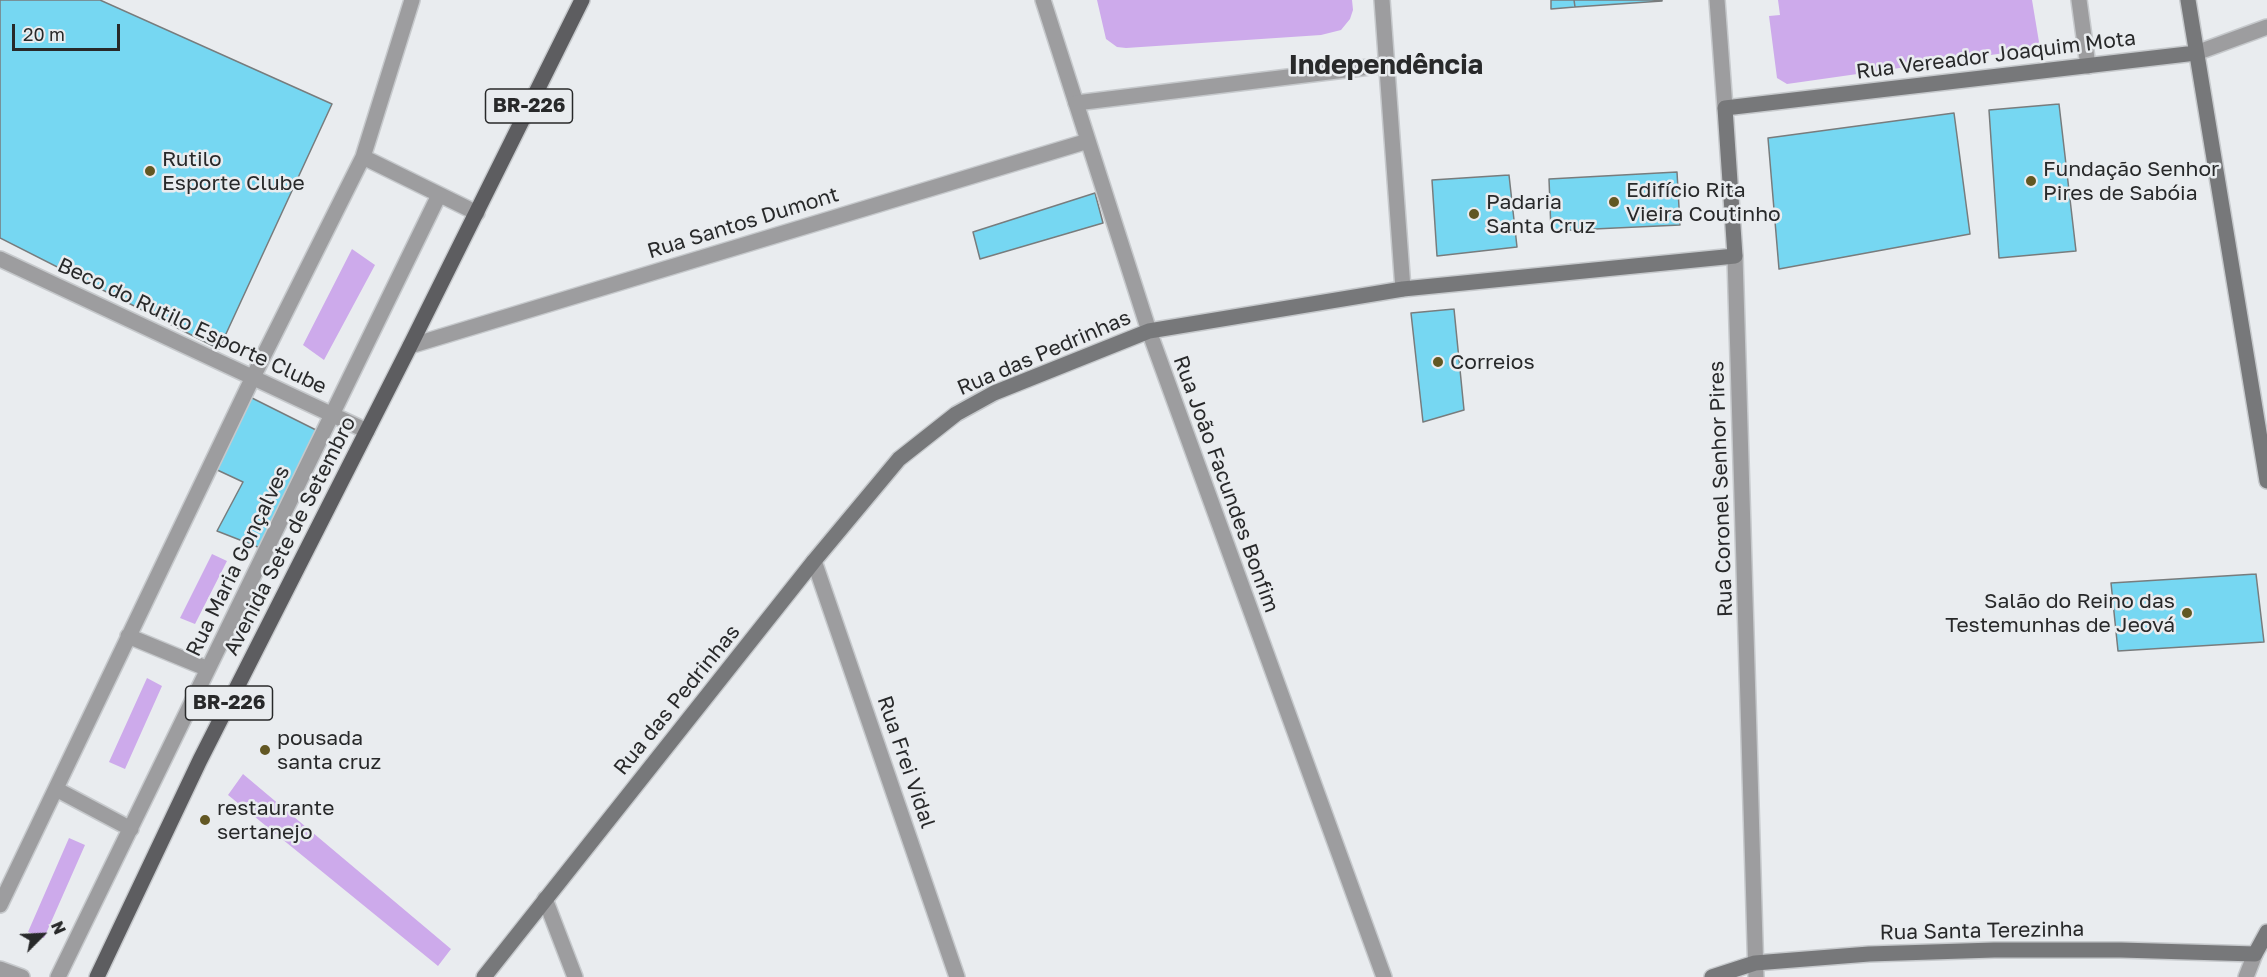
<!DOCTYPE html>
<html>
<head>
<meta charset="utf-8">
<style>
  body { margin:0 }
  #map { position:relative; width:2267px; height:977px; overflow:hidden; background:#e9ecef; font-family:"Golos Text",sans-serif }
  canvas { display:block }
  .north { position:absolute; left:12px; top:905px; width:60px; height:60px; -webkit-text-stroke:4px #e9ecef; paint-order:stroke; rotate:66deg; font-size:16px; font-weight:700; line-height:24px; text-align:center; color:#28292a }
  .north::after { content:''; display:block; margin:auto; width:21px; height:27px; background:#28292a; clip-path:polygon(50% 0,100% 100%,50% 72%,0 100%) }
  .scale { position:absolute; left:12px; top:24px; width:108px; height:27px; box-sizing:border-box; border:3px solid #28292a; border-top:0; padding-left:8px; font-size:18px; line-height:21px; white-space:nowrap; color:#28292a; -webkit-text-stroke:4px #e9ecef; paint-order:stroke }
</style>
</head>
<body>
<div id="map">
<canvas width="2267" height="977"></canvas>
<div class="north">N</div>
<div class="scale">20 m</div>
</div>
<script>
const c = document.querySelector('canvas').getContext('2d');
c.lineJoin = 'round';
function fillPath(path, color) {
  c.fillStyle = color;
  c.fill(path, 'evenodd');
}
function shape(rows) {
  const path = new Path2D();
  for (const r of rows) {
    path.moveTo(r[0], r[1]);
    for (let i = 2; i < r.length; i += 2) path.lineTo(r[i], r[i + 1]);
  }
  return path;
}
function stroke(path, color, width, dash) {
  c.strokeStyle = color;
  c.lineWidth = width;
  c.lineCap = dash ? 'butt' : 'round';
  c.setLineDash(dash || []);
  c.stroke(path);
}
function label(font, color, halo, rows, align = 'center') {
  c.font = font + ' "Golos Text",sans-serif';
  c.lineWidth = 5;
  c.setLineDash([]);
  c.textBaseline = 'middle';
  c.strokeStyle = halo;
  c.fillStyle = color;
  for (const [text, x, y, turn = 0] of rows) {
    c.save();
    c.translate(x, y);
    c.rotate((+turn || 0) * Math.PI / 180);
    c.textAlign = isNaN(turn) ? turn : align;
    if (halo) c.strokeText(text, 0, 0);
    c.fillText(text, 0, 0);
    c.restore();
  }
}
const green = shape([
  [1097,0,1352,0,1353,10,1350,19,1341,30,1321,35,1126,48,1117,47,1106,39],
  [1778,0,2032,0,2040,48,1787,84,1777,78,1769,16,1780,15],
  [352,249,375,265,324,360,303,345],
  [212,554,227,561,195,624,180,618],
  [147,678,162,686,125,769,109,762],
  [243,774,451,949,438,966,228,795],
  [69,838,85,845,44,938,28,932]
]);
const building = shape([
  [0,0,100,0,332,104,219,349,0,238,0,0],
  [1551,0,1574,0,1575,7,1551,9,1551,0],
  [1574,0,1662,0,1662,1,1575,7,1574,0],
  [2059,104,2076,251,1999,258,1989,110,2059,104],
  [1954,113,1970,234,1779,269,1768,138,1954,113],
  [1677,172,1680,225,1551,231,1549,179,1677,172],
  [1509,175,1517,247,1437,256,1432,180,1509,175],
  [1095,193,1103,223,980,259,973,232,1095,193],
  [1454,309,1464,410,1423,422,1411,313,1454,309],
  [248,396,316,430,263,549,217,531,243,482,213,468,248,396],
  [2256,574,2264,642,2118,651,2111,583,2256,574]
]);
const minor = shape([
  [1043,0,1076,103],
  [1717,0,1725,108],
  [2079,0,2088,66],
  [2196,53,2267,27],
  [363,157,477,213],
  [1735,256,1756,977],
  [0,259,367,431],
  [814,561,957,977],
  [128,636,208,669],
  [56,789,131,829],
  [545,899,575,977],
  [0,905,253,377,363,157,412,0],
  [0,969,22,977],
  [58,977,439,195]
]);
const tertiary = shape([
  [1382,0,1403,289],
  [410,346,1088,141],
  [1384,977,1149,331,1076,103,1386,65],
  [2246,977,2255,954]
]);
const secondary = shape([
  [2188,0,2267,481],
  [484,977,814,561,899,459,956,414,994,393,1149,331,1403,289,1735,256,1725,108,2196,53],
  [1712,977,1755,963,1869,954,1994,950,2121,950,2255,954,2267,932]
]);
const primary = shape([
  [97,977,200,760,410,346,582,0]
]);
const markers = [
  [150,171,6,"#625723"],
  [2031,181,6,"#625723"],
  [1614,202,6,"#625723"],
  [1474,214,6,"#625723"],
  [1438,362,6,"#625723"],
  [2187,613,6,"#625723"],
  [265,750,6,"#625723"],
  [205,820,6,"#625723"]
];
const shields = [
  [529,106,87],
  [229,703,87]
];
const shieldNames = [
  ["BR-226",529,106],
  ["BR-226",229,703]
];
const streetNames = [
  ["Rua Vereador Joaquim Mota",1996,55,-7],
  ["Rua Santos Dumont",743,223,-17],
  ["Beco do Rutilo Esporte Clube",192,326,25],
  ["Rua das Pedrinhas",1044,353,-23],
  ["Rua João Facundes Bonfim",1226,484,70],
  ["Rua Coronel Senhor Pires",1721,489,-92],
  ["Avenida Sete de Setembro",290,536,-63],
  ["Rua Maria Gonçalves",238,561,-64],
  ["Rua das Pedrinhas",677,700,-51],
  ["Rua Frei Vidal",906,762,71],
  ["Rua Santa Terezinha",1982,931,-1]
];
const poiNames = [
  ["Rutilo",162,159],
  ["Esporte Clube",162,183],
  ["Fundação Senhor",2043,169],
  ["Pires de Sabóia",2043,193],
  ["Edifício Rita",1626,190],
  ["Vieira Coutinho",1626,214],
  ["Padaria",1486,202],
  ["Santa Cruz",1486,226],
  ["Correios",1450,362],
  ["Salão do Reino das",2175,601,"right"],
  ["Testemunhas de Jeová",2175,625,"right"],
  ["pousada",277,738],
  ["santa cruz",277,762],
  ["restaurante",217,808],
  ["sertanejo",217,832]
];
const districtNames = [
  ["Independência",1386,65]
];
fillPath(green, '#cdaaeb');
fillPath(building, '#76d7f2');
stroke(building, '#787c7d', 1.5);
stroke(minor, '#c6c9cc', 18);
stroke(tertiary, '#c6c9cc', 18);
stroke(secondary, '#c6c9cc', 18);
stroke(primary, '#c6c9cc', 18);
stroke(minor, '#9d9d9f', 15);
stroke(tertiary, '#9d9d9f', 15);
stroke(secondary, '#77787a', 15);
stroke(primary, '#5d5d60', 15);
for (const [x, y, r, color] of markers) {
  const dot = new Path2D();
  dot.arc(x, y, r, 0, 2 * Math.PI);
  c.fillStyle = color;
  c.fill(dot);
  stroke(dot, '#e9ecef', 2);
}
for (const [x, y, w] of shields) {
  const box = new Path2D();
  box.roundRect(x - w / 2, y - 17, w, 34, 4.5);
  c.fillStyle = '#e9ecef';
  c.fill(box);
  stroke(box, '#28292a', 1.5);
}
label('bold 20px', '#28292a', null, shieldNames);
label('21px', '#28292a', '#e9ecef', streetNames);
label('21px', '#28292a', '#e9ecef', poiNames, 'left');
label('bold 27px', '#28292a', '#e9ecef', districtNames);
</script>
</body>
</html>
